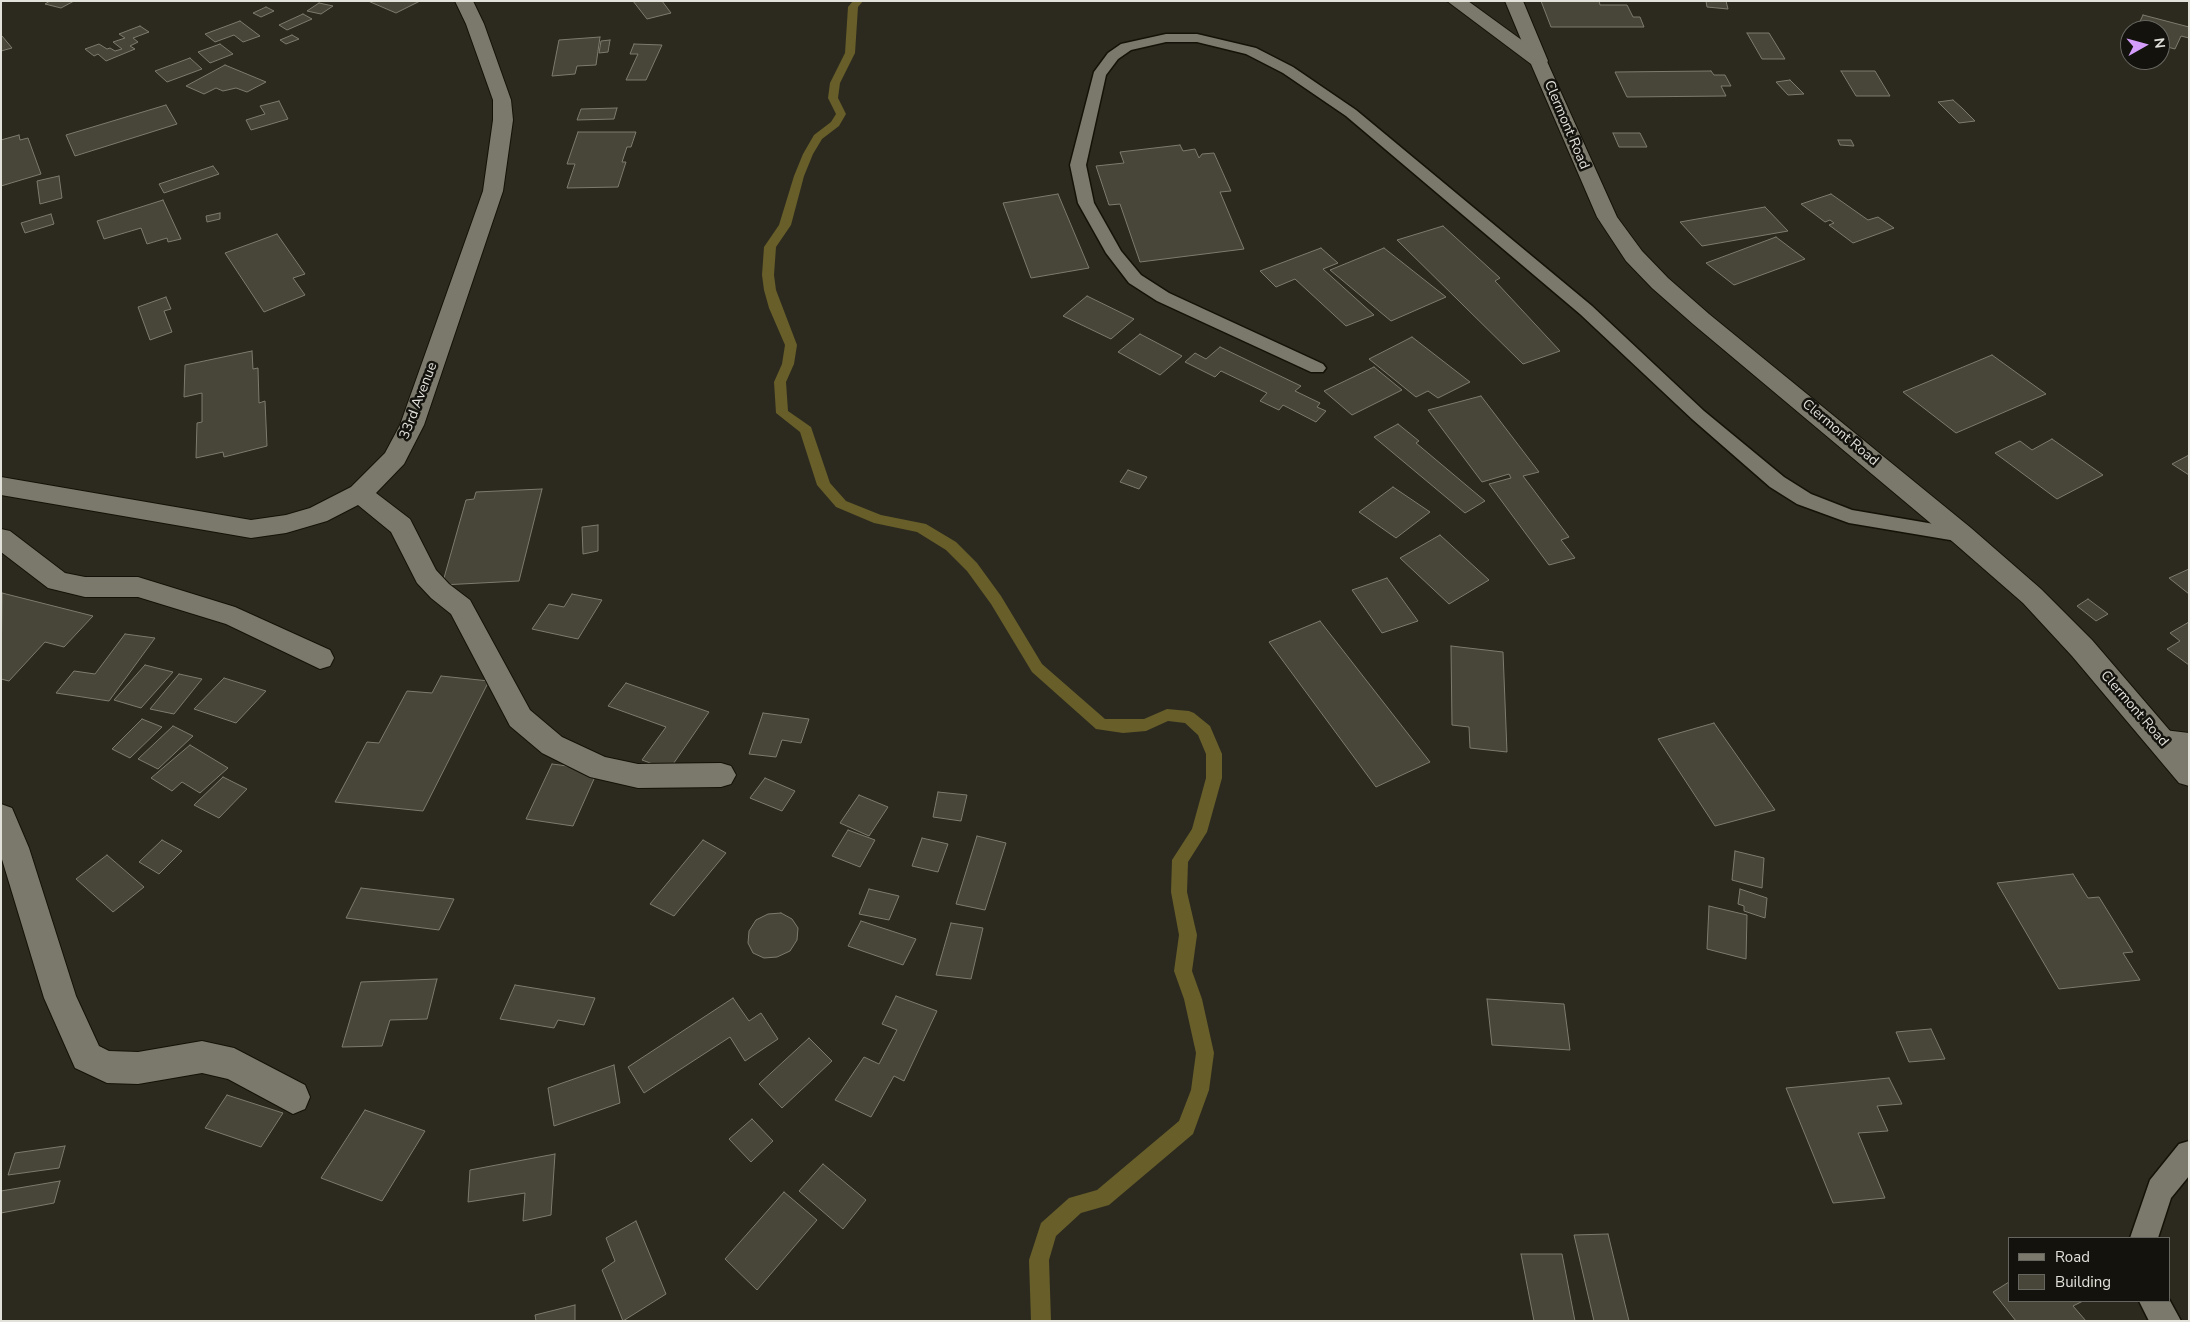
<!DOCTYPE html>
<html>
<head>
<meta charset="utf-8">
<style>
  body { margin:0 }
  #map { position:relative; width:2190px; height:1322px; overflow:hidden; background:#2c2a1e; font-family:"Nunito Sans",sans-serif }
  canvas { display:block }
  .frame { position:absolute; inset:0; border:2px solid #e2e1da; pointer-events:none }
  .legend { position:absolute; left:2008px; top:1237px; width:162px; height:65px; box-sizing:border-box; background:#13120d; border:1px solid #66655f; margin:0; padding:6px 9px; list-style:none; font-size:15px; color:#e2e1da }
  .legend li { display:flex; align-items:center; gap:10px; height:25px }
  .legend b { width:25px; border:1px solid #66655f }
  .north { position:absolute; left:2120px; top:20px; width:50px; height:50px; box-sizing:border-box; background:#13120d; border:1px solid #66655f; border-radius:50%; rotate:83deg; font-size:14px; font-weight:700; line-height:20px; text-align:center; color:#e2e1da }
  .north::after { content:''; display:block; margin:auto; width:18px; height:22px; background:#d49cfb; clip-path:polygon(50% 0,100% 100%,50% 72%,0 100%) }
</style>
</head>
<body>
<div id="map">
<canvas width="2190" height="1322"></canvas>
<div class="frame"></div>
<ul class="legend">
<li><b style="height:6px;background:#7b796b"></b>Road</li>
<li><b style="height:14px;background:#484639"></b>Building</li>
</ul>
<div class="north">N</div>
</div>
<script>
const c = document.querySelector('canvas').getContext('2d');
c.lineJoin = 'round';
function shape(rows) {
  const path = new Path2D();
  for (const r of rows) {
    path.moveTo(r[0], r[1]);
    for (let i = 2; i < r.length; i += 2) path.lineTo(r[i], r[i + 1]);
  }
  return path;
}
function fillPath(path, color) {
  c.fillStyle = color;
  c.fill(path, 'evenodd');
}
function stroke(path, color, width, dash) {
  c.strokeStyle = color;
  c.lineWidth = width;
  c.lineCap = dash ? 'butt' : 'round';
  c.setLineDash(dash || []);
  c.stroke(path);
}
function label(font, color, halo, rows, align = 'center') {
  c.font = font + ' "Nunito Sans",sans-serif';
  c.lineWidth = 5;
  c.setLineDash([]);
  c.textBaseline = 'middle';
  c.strokeStyle = halo;
  c.fillStyle = color;
  for (const [text, x, y, turn = 0] of rows) {
    c.save();
    c.translate(x, y);
    c.rotate((+turn || 0) * Math.PI / 180);
    c.textAlign = isNaN(turn) ? turn : align;
    if (halo) c.strokeText(text, 0, 0);
    c.fillText(text, 0, 0);
    c.restore();
  }
}
const stream = shape([
  [853,1,863,1,858,7,855,53,840,83,838,98,846,114,839,126,822,139,813,154,804,176,791,225,776,247,774,275,776,290,797,345,794,364,786,382,788,411,811,427,830,483,846,501,881,515,926,524,956,542,977,563,1001,596,1042,664,1105,719,1144,719,1167,709,1189,711,1194,713,1210,726,1222,754,1222,778,1207,832,1188,862,1187,892,1197,935,1192,971,1202,999,1214,1053,1209,1090,1193,1134,1109,1205,1081,1213,1056,1236,1049,1260,1051,1321,1031,1321,1029,1260,1041,1223,1069,1198,1097,1190,1179,1121,1191,1090,1196,1053,1184,999,1174,971,1179,935,1171,892,1172,860,1192,829,1206,778,1206,754,1198,735,1185,723,1168,721,1146,731,1123,733,1096,729,1032,672,991,604,967,571,946,550,917,532,874,523,836,507,817,485,800,432,776,413,774,382,782,364,785,345,769,308,764,290,762,275,764,247,779,225,794,176,803,154,814,135,831,122,836,114,828,98,830,83,845,53,848,7,853,1]
]);
const building = shape([
  [50,1,74,1,61,8,45,4,50,1],
  [368,1,420,1,396,13,368,1],
  [633,1,662,1,671,13,647,19,633,1],
  [1541,1,1599,1,1600,5,1627,5,1633,17,1640,17,1644,27,1551,27,1541,1],
  [1706,1,1726,1,1728,9,1707,7,1706,1],
  [319,3,333,6,321,14,307,11,319,3],
  [266,7,274,11,261,17,253,13,266,7],
  [303,14,312,19,287,30,279,25,303,14],
  [2143,15,2189,27,2189,38,2181,36,2175,49,2160,45,2160,30,2136,30,2143,15],
  [240,21,260,36,243,42,234,35,215,42,205,34,240,21],
  [140,26,149,32,133,38,138,42,130,46,135,49,106,61,98,54,94,56,85,49,99,44,107,49,110,48,115,51,122,49,113,42,125,38,119,34,140,26],
  [1747,33,1769,33,1785,59,1762,59,1747,33],
  [292,35,299,39,286,44,280,40,292,35],
  [1,36,2,36,12,48,1,51,1,36],
  [600,37,596,65,577,66,575,74,552,76,559,40,600,37],
  [610,40,608,52,599,53,601,41,610,40],
  [220,44,233,54,210,63,198,52,220,44],
  [634,44,662,45,646,80,626,80,638,54,630,54,634,44],
  [190,58,202,69,167,82,155,71,190,58],
  [225,65,266,82,247,92,236,88,223,91,216,88,204,94,186,86,225,65],
  [1711,71,1714,75,1725,75,1731,86,1721,86,1726,96,1627,97,1615,72,1711,71],
  [1841,71,1875,71,1890,96,1856,96,1841,71],
  [1790,80,1804,94,1788,95,1776,82,1790,80],
  [1953,100,1962,108,1975,121,1959,123,1938,102,1953,100],
  [279,101,288,119,251,130,246,120,265,114,260,106,279,101],
  [166,105,177,124,75,156,66,135,166,105],
  [617,108,614,119,577,120,581,109,617,108],
  [578,132,636,132,631,147,627,147,622,162,626,162,618,187,567,188,575,164,567,164,578,132],
  [1613,133,1640,133,1647,147,1619,147,1613,133],
  [19,135,20,140,28,138,41,174,1,186,1,140,19,135],
  [1838,140,1851,140,1854,146,1840,145,1838,140],
  [1180,145,1183,151,1195,149,1199,158,1202,154,1214,153,1231,191,1220,192,1244,249,1140,262,1120,204,1109,205,1096,166,1124,163,1120,152,1180,145],
  [213,166,219,174,164,193,159,184,213,166],
  [59,176,62,198,40,204,37,181,59,176],
  [1058,194,1089,268,1031,278,1003,203,1058,194],
  [1831,194,1868,220,1878,217,1894,228,1853,243,1829,225,1834,223,1830,220,1825,222,1801,204,1831,194],
  [163,200,181,239,168,242,167,238,147,244,141,228,104,239,97,221,163,200],
  [1765,207,1788,231,1702,246,1680,222,1765,207],
  [220,213,220,219,207,222,206,216,220,213],
  [51,214,54,224,25,233,21,223,51,214],
  [1443,226,1500,278,1495,281,1560,351,1523,364,1397,240,1443,226],
  [277,234,305,274,293,278,305,295,264,312,225,253,277,234],
  [1776,237,1805,259,1734,285,1706,263,1776,237],
  [1321,248,1338,263,1323,269,1374,315,1346,326,1295,279,1276,287,1260,271,1321,248],
  [1384,248,1446,297,1391,321,1330,270,1384,248],
  [1087,296,1134,319,1111,339,1063,316,1087,296],
  [166,297,171,309,164,311,172,332,150,340,138,307,166,297],
  [1140,334,1182,356,1160,375,1118,352,1140,334],
  [1412,337,1470,382,1438,398,1428,391,1416,397,1369,359,1412,337],
  [1220,347,1301,386,1295,391,1320,403,1317,407,1326,411,1316,422,1283,405,1279,410,1260,401,1267,393,1221,371,1215,377,1185,362,1195,353,1206,359,1220,347],
  [252,351,253,369,258,368,259,403,265,401,267,446,224,457,223,452,196,458,197,423,202,422,202,393,184,397,185,365,252,351],
  [1992,355,2046,394,1956,433,1903,392,1992,355],
  [1374,367,1402,390,1352,415,1324,391,1374,367],
  [1481,396,1539,472,1523,476,1569,537,1561,540,1575,558,1549,565,1489,484,1511,478,1509,474,1482,482,1428,410,1481,396],
  [1398,424,1419,441,1416,443,1485,501,1465,513,1374,437,1398,424],
  [2052,439,2103,475,2057,499,1995,453,2020,441,2032,450,2052,439],
  [2189,455,2189,475,2172,464,2189,455],
  [1128,470,1147,477,1139,489,1120,482,1128,470],
  [1393,487,1430,512,1396,538,1359,512,1393,487],
  [542,489,519,581,442,585,466,500,474,499,476,492,542,489],
  [598,525,598,551,583,554,582,527,598,525],
  [1440,535,1489,580,1449,604,1400,558,1440,535],
  [2189,569,2189,594,2169,578,2189,569],
  [1387,578,1418,621,1382,633,1352,590,1387,578],
  [2,593,93,616,64,647,45,642,9,681,1,679,2,593],
  [572,594,602,600,578,639,532,629,549,604,564,607,572,594],
  [2088,599,2108,614,2096,621,2077,606,2088,599],
  [1320,621,1430,762,1376,787,1269,642,1320,621],
  [2189,622,2189,665,2167,649,2180,641,2170,633,2189,622],
  [125,634,155,638,109,701,56,693,74,671,95,674,125,634],
  [1451,646,1503,652,1507,752,1470,748,1469,727,1452,725,1451,646],
  [145,665,173,672,141,708,114,700,145,665],
  [179,674,202,679,174,714,150,709,179,674],
  [441,676,489,681,423,811,335,802,367,742,379,743,407,691,432,693,441,676],
  [224,678,266,691,236,723,194,709,224,678],
  [626,683,709,712,669,770,642,760,666,727,608,706,626,683],
  [763,713,809,719,801,743,782,740,776,757,749,754,763,713],
  [142,719,162,727,130,758,112,749,142,719],
  [1714,723,1775,810,1715,826,1658,739,1714,723],
  [173,726,193,736,158,769,138,759,173,726],
  [190,745,228,768,200,793,182,782,172,791,151,778,190,745],
  [552,764,598,770,573,826,526,819,552,764],
  [223,777,247,789,219,818,194,805,223,777],
  [765,778,795,791,782,811,750,798,765,778],
  [938,792,967,795,961,821,933,817,938,792],
  [859,795,888,807,869,836,840,823,859,795],
  [848,830,875,840,860,867,832,856,848,830],
  [977,836,1006,843,985,910,956,904,977,836],
  [922,838,948,844,938,872,912,866,922,838],
  [162,840,182,851,159,874,139,862,162,840],
  [703,840,726,853,674,916,650,904,703,840],
  [1735,851,1764,858,1762,888,1732,880,1735,851],
  [107,855,144,887,113,912,76,879,107,855],
  [2073,874,2088,898,2099,897,2133,952,2123,953,2140,980,2059,989,1997,883,2073,874],
  [361,888,454,899,439,930,346,918,361,888],
  [869,889,899,896,889,920,859,914,869,889],
  [1740,889,1767,898,1765,918,1744,911,1744,906,1738,904,1740,889],
  [1709,906,1747,915,1746,959,1707,949,1709,906],
  [781,913,792,919,798,928,797,940,790,951,777,957,764,958,753,953,748,943,749,931,756,920,768,914,781,913],
  [861,921,916,939,903,965,848,946,861,921],
  [951,923,983,928,971,979,936,975,951,923],
  [437,979,427,1019,390,1020,382,1046,342,1047,361,982,437,979],
  [515,985,595,998,584,1025,558,1020,554,1028,500,1019,515,985],
  [896,996,937,1011,904,1081,894,1076,871,1117,835,1100,864,1057,879,1064,897,1030,882,1024,896,996],
  [733,998,749,1021,761,1013,778,1039,745,1061,730,1037,644,1093,628,1067,733,998],
  [1487,999,1564,1004,1570,1050,1492,1045,1487,999],
  [1931,1029,1945,1059,1909,1062,1896,1032,1931,1029],
  [809,1038,832,1061,782,1108,759,1084,809,1038],
  [614,1065,620,1103,554,1126,548,1088,614,1065],
  [1889,1078,1902,1104,1877,1106,1888,1131,1858,1133,1885,1198,1833,1203,1786,1088,1889,1078],
  [227,1095,283,1113,261,1147,205,1128,227,1095],
  [365,1110,425,1131,382,1201,321,1178,365,1110],
  [752,1119,773,1141,751,1162,729,1139,752,1119],
  [65,1146,59,1168,8,1175,15,1153,65,1146],
  [555,1154,551,1215,523,1221,525,1193,468,1202,470,1170,555,1154],
  [823,1164,866,1200,843,1229,799,1191,823,1164],
  [60,1181,54,1203,1,1213,1,1191,60,1181],
  [784,1192,817,1220,757,1290,725,1259,784,1192],
  [636,1221,666,1294,623,1321,602,1270,615,1261,606,1238,636,1221],
  [1608,1234,1629,1321,1594,1321,1574,1235,1608,1234],
  [1521,1254,1562,1254,1575,1321,1534,1321,1521,1254],
  [2009,1282,2009,1301,2083,1301,2073,1306,2086,1321,2016,1321,1993,1292,2009,1282],
  [575,1305,575,1321,536,1321,535,1315,575,1305]
]);
const service = shape([
  [1166,34,1197,34,1256,48,1293,67,1356,110,1592,306,1704,411,1784,477,1811,494,1852,510,1969,530,1972,535,1969,540,1962,542,1849,523,1797,504,1770,487,1692,419,1580,314,1346,116,1283,73,1246,54,1197,42,1166,42,1131,50,1118,59,1106,75,1086,165,1094,203,1121,251,1141,275,1169,293,1323,364,1326,368,1323,372,1311,372,1157,301,1129,283,1106,253,1078,203,1070,165,1094,72,1108,53,1121,44,1166,34],
  [2189,1141,2189,1176,2171,1198,2158,1238,2130,1238,2150,1180,2179,1144,2189,1141],
  [2169,1299,2181,1321,2149,1321,2139,1301,2169,1301,2169,1299]
]);
const minor = shape([
  [455,1,473,1,484,24,511,100,513,120,503,191,424,425,404,464,376,493,410,519,436,570,449,584,470,600,530,710,562,737,605,757,638,764,721,763,731,766,736,775,731,784,721,787,638,788,590,777,542,753,510,726,451,614,431,598,417,583,391,532,358,505,327,521,286,533,251,538,1,495,1,477,251,520,286,515,310,508,351,487,385,453,400,425,483,191,493,120,493,100,466,24,455,1],
  [1505,1,1523,1,1548,61,1545,65,1539,67,1533,65,1530,61,1505,1],
  [1,529,10,531,65,573,85,577,138,577,235,607,330,650,334,658,330,666,320,669,226,624,138,597,85,597,48,588,1,552,1,529],
  [2164,730,2189,733,2189,757,2154,750,2150,742,2154,734,2164,730],
  [1,804,12,808,29,848,76,996,99,1046,109,1051,138,1052,202,1041,234,1048,305,1085,310,1097,305,1109,293,1114,228,1079,202,1073,138,1084,107,1083,75,1068,44,998,1,856,1,804]
]);
const tertiary = shape([
  [1447,1,1468,1,1545,57,1617,217,1642,251,1668,278,1709,314,1971,528,2041,589,2092,640,2189,753,2189,786,2179,783,2072,656,2023,603,1953,542,1693,324,1652,288,1626,261,1597,217,1531,64,1447,1]
]);
const streetNames = [
  ["Clermont Road",1566,125,67],
  ["33rd Avenue",419,401,-69],
  ["Clermont Road",1840,433,40],
  ["Clermont Road",2134,709,49]
];
fillPath(stream, '#675e2a');
fillPath(building, '#484639');
stroke(building, '#7d7b6d', 1);
stroke(service, '#141208', 3);
stroke(minor, '#141208', 2);
stroke(tertiary, '#141208', 2);
fillPath(service, '#7b796b');
fillPath(minor, '#7b796b');
fillPath(tertiary, '#7b796b');
label('14px', '#e2e1da', '#13120d', streetNames);
</script>
</body>
</html>
